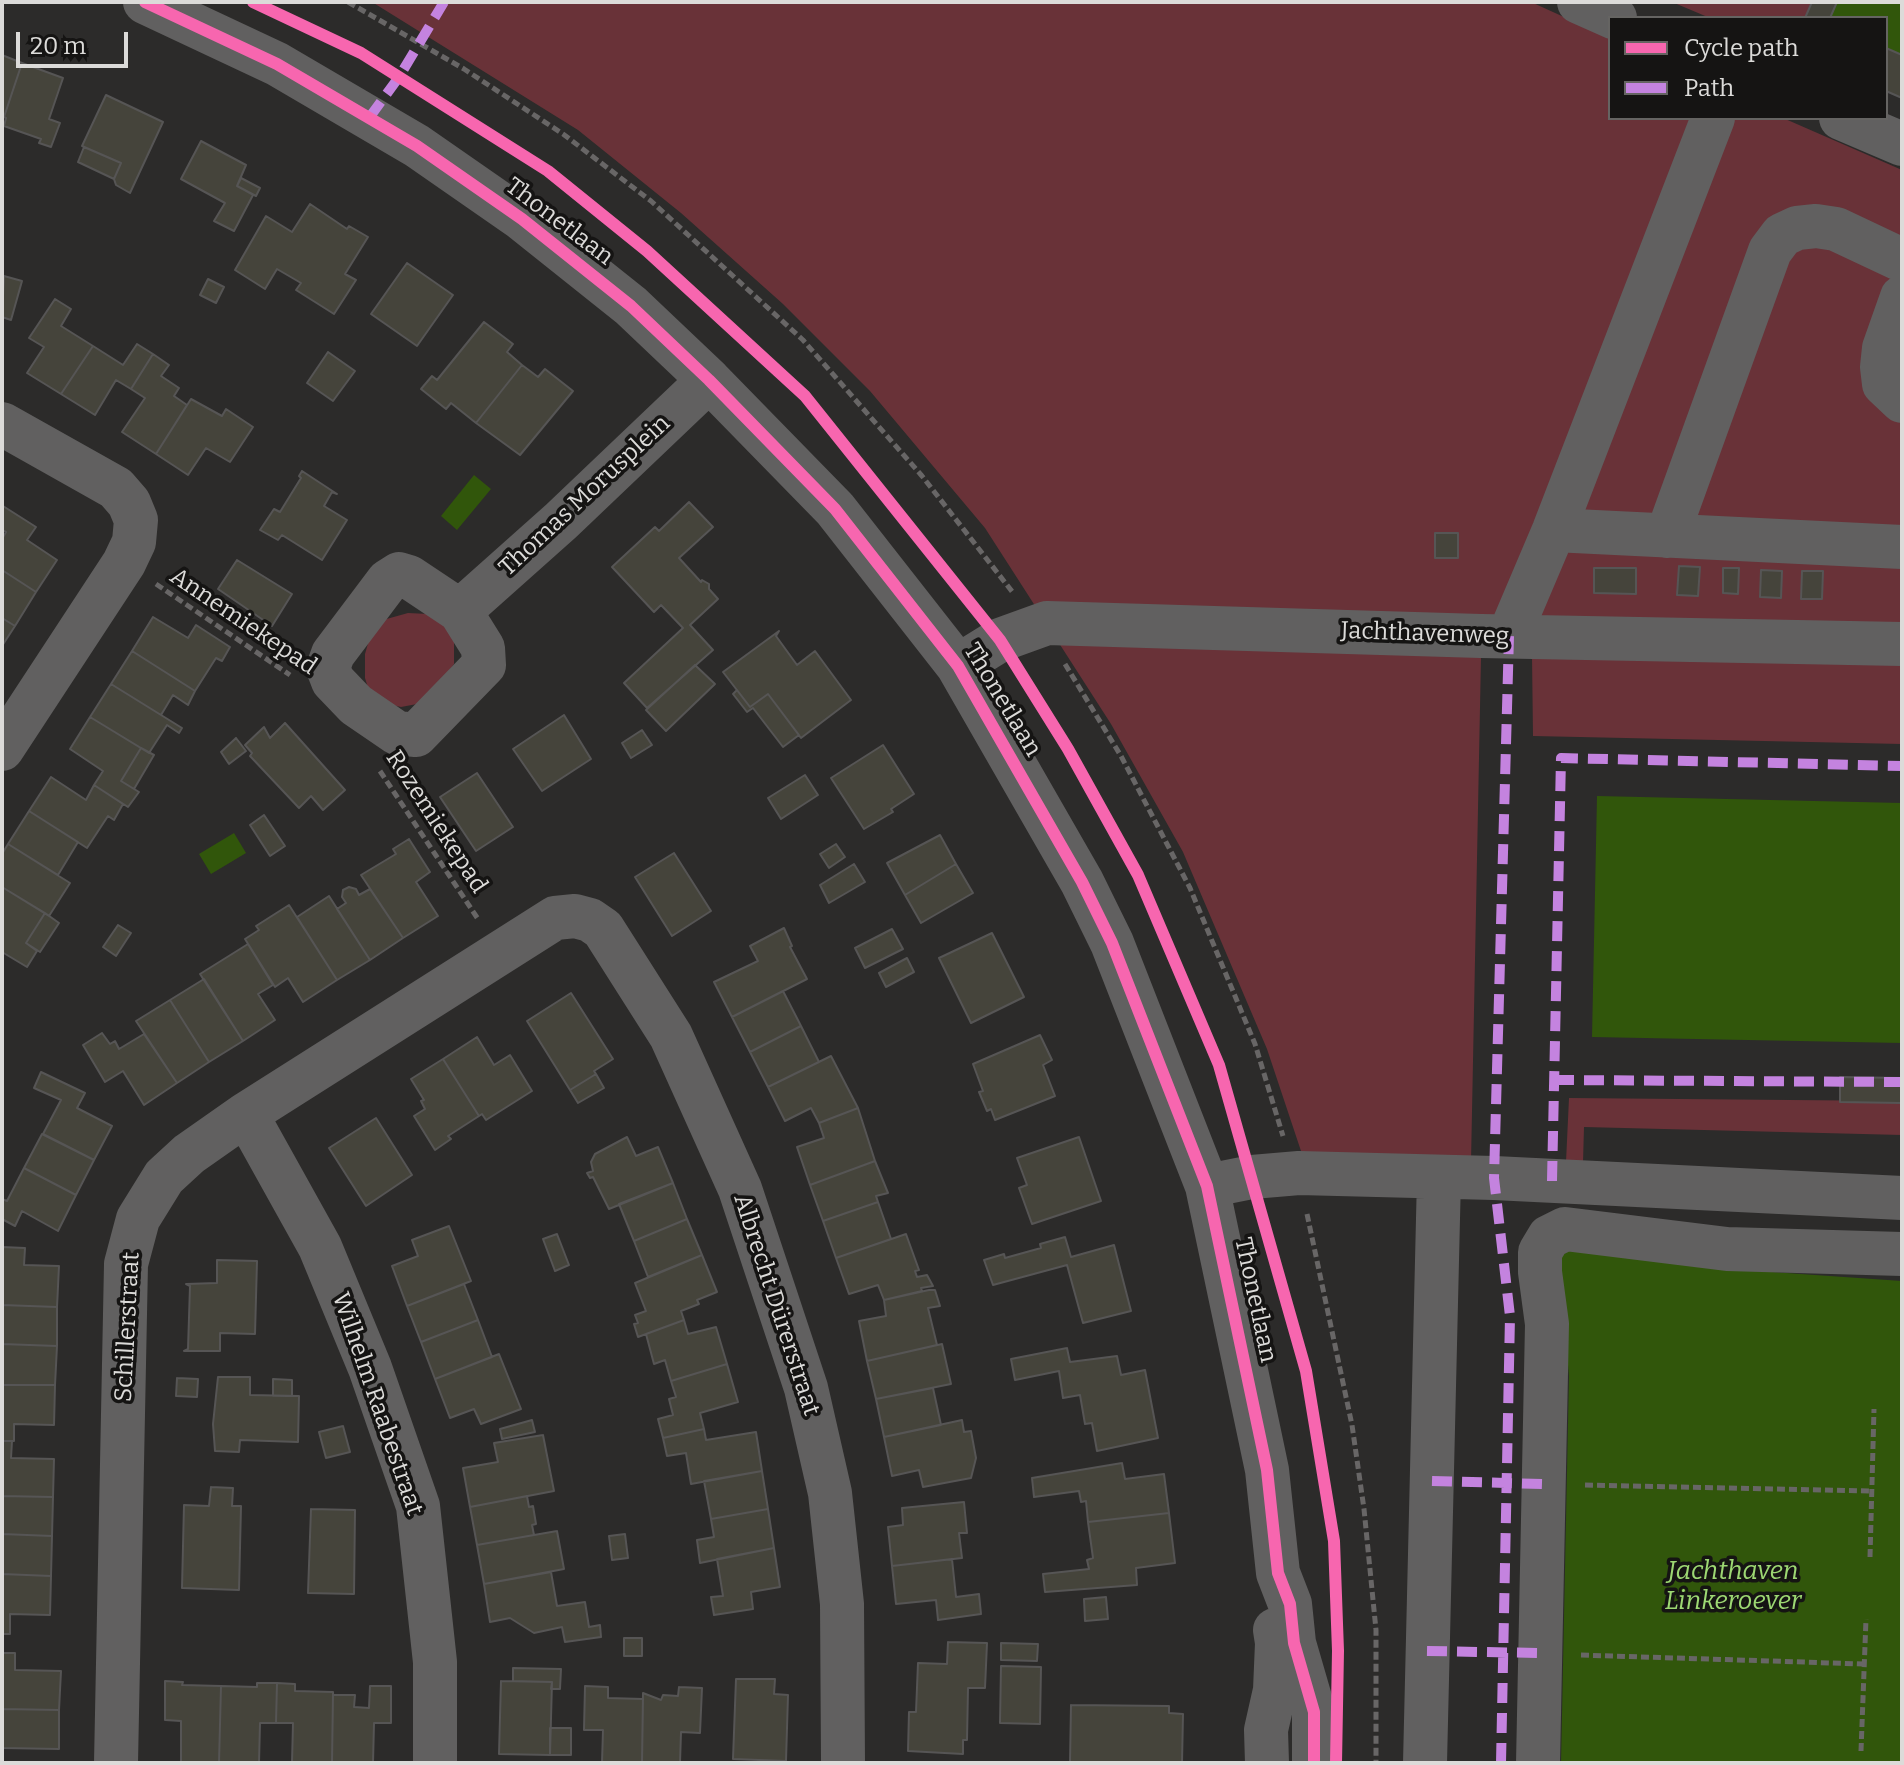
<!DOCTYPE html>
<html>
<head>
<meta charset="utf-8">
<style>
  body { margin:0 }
  #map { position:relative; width:1904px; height:1765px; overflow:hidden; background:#2c2b2a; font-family:Bitter,serif }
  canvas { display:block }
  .frame { position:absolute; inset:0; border:4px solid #dcdbd9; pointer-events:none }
  .legend { position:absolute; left:1608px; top:16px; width:280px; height:104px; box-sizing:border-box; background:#151413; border:2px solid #656462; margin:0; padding:10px 14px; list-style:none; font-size:24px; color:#dcdbd9 }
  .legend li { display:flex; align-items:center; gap:16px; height:40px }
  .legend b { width:40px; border:2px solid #656462 }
  .scale { position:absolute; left:16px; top:32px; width:112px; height:36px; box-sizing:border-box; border:4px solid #dcdbd9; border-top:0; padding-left:10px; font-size:24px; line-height:28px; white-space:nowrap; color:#dcdbd9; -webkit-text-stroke:6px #151413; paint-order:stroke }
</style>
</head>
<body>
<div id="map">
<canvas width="1904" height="1765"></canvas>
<div class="frame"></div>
<ul class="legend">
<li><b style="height:10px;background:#f766af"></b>Cycle path</li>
<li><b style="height:10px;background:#c483df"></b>Path</li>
</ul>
<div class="scale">20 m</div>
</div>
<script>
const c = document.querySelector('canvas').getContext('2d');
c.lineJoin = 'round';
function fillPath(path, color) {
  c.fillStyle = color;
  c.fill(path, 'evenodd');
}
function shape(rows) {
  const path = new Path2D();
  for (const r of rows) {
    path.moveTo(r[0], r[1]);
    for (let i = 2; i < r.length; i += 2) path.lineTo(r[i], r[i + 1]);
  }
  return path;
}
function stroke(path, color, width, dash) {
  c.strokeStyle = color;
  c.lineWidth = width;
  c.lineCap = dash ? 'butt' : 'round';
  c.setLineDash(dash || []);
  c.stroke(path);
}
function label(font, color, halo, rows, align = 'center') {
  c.font = font + ' Bitter,serif';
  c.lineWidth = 7;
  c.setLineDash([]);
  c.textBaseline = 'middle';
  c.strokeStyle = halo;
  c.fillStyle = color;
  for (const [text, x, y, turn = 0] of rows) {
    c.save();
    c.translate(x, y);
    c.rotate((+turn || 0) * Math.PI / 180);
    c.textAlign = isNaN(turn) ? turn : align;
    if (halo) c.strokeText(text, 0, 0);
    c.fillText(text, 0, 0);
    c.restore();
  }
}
const green = shape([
  [372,2,1531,2,1610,38,1610,118,1783,118,1902,170,1902,744,1533,736,1532,656,1481,657,1471,1162,1303,1157,1267,1049,1183,852,1111,724,985,528,870,391,783,304,681,213,578,130],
  [1672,2,1902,2,1902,98,1886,91,1886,18,1710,18],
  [408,613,428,614,446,623,454,638,454,664,438,686,417,704,401,707,387,704,370,694,365,678,365,654,371,633,383,620],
  [1569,1098,1902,1101,1902,1135,1584,1127,1583,1163,1566,1162]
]);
const water = shape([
  [1837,2,1902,2,1902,55,1886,48,1886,18,1830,18],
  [474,475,491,489,457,530,441,516],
  [1597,796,1902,803,1902,1043,1592,1037],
  [234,833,246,853,211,874,199,854],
  [1571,1249,1699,1267,1902,1281,1902,1763,1561,1763,1569,1376,1559,1267,1560,1257]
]);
const building = shape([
  [1812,2,1837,2,1830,18,1805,18,1812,2],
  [1886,48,1902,55,1902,98,1886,91,1886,48],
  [2,55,22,63,4,117,2,116,2,55],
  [22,63,63,78,49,119,60,123,51,147,39,143,41,139,4,126,6,118,4,117,22,63],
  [106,95,163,122,130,193,116,185,114,179,121,163,82,146,106,95],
  [201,141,246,165,237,186,253,195,234,231,214,221,225,203,181,179,201,141],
  [84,147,121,163,114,179,78,162,84,147],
  [241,178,260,188,256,196,237,186,241,178],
  [310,204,347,229,349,226,368,237,345,274,356,280,334,314,296,290,301,283,277,269,265,289,235,270,266,216,292,232,310,204],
  [407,263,453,295,417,346,371,314,407,263],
  [4,276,22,281,11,320,2,317,4,276],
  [208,279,224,287,216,303,200,295,208,279],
  [55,299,71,309,61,326,93,346,61,394,27,373,44,347,29,338,55,299],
  [484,322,513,344,507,352,522,365,476,423,451,403,446,409,421,389,432,376,437,380,484,322],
  [137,344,153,354,131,389,116,380,95,415,61,394,93,346,123,365,137,344],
  [328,352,355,371,333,401,307,383,328,352],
  [153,354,169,365,161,376,179,388,174,396,187,405,156,454,122,432,145,398,131,389,153,354],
  [522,365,538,377,545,369,573,391,520,455,476,423,522,365],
  [191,399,222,416,226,409,253,427,230,462,206,448,188,475,156,454,191,399],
  [302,471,337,494,332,492,324,506,347,520,322,560,282,535,278,540,260,530,274,509,280,512,301,478,299,476,302,471],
  [689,502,713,527,679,558,701,582,702,580,709,584,709,589,718,599,690,625,713,650,647,708,624,683,683,628,661,605,654,612,612,567,655,527,659,531,689,502],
  [3,506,36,527,27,540,57,560,36,592,2,570,2,539,6,532,2,530,3,506],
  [1435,533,1458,533,1458,558,1435,558,1435,533],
  [237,560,292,594,272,626,218,589,237,560],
  [1679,566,1700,567,1698,596,1677,595,1679,566],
  [1594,568,1636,568,1636,594,1594,593,1594,568],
  [1723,568,1739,568,1738,594,1723,593,1723,568],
  [2,570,36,592,15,626,2,618,2,570],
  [1761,570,1782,571,1781,598,1760,597,1761,570],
  [1802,571,1823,571,1822,599,1801,599,1802,571],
  [153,617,188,638,196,625,230,647,222,661,216,658,195,691,132,651,153,617],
  [2,618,15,626,2,646,2,618],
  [779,631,776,636,797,665,815,651,851,700,801,738,768,694,750,707,723,672,779,631],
  [132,651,195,691,188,705,173,695,161,715,111,684,132,651],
  [695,665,715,684,666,731,646,710,695,665],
  [111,684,182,728,179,733,167,725,149,753,90,717,111,684],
  [737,690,750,707,768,694,799,735,783,747,753,708,747,712,733,694,737,690],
  [564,715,591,759,542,791,513,749,564,715],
  [90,717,141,748,121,781,139,792,128,807,94,785,103,771,70,749,90,717],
  [285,723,345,790,323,810,311,796,299,808,250,756,252,753,245,745,264,727,270,738,285,723],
  [642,730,652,745,631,758,622,743,642,730],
  [236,738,246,751,229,764,221,752,236,738],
  [883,745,914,794,891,809,893,812,864,829,831,778,883,745],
  [141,748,154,755,134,789,121,781,141,748],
  [477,773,513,827,476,851,440,797,477,773],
  [805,775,818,795,781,819,768,798,805,775],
  [51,777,86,800,94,785,123,804,114,820,108,816,87,848,29,811,51,777],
  [29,811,78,842,58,875,8,844,29,811],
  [264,815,285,846,270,856,250,825,264,815],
  [940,835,956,864,905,895,887,863,940,835],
  [409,839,430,872,416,882,438,916,403,938,361,875,396,854,393,849,409,839],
  [8,844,70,883,49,916,2,887,2,854,8,844],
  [836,844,845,857,829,868,820,854,836,844],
  [674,853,711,911,672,936,635,877,674,853],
  [854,864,865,882,829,903,820,885,854,864],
  [956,864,973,893,921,923,905,895,956,864],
  [2,887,45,913,26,943,37,951,27,967,2,952,2,887],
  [349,887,356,889,359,895,370,889,403,938,370,960,337,909,346,903,342,897,343,890,349,887],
  [329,896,370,960,337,980,297,917,329,896],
  [289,905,337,980,303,1002,288,978,275,987,245,939,259,930,256,926,289,905],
  [45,913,59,923,40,952,26,943,45,913],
  [118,925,131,933,116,956,103,947,118,925],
  [784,928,792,946,790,947,807,979,732,1017,714,982,758,961,750,946,784,928],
  [892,929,903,949,865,968,855,948,892,929],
  [992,933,1024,997,971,1023,939,958,992,933],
  [248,944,273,985,258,994,275,1020,243,1041,200,974,248,944],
  [907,958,914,972,886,987,879,973,907,958],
  [204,979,243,1041,209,1062,170,1000,204,979],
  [783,991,801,1026,750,1052,732,1017,783,991],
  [571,993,613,1059,594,1071,596,1074,570,1090,527,1021,571,993],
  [170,1000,209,1062,177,1083,136,1021,170,1000],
  [801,1026,819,1062,768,1087,750,1052,801,1026],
  [102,1033,110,1044,115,1041,119,1049,144,1034,177,1083,144,1105,123,1071,105,1082,83,1045,102,1033],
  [1040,1035,1052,1060,1043,1065,1055,1096,995,1120,991,1109,987,1111,979,1092,983,1091,973,1064,1040,1035],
  [477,1037,494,1065,510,1055,532,1091,486,1120,482,1114,479,1116,443,1059,477,1037],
  [831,1056,858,1108,819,1123,811,1108,785,1121,768,1087,831,1056],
  [443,1059,479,1116,448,1136,451,1139,435,1150,414,1116,425,1109,421,1101,424,1100,411,1079,443,1059],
  [41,1072,85,1093,77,1108,112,1126,94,1160,43,1134,61,1100,34,1088,41,1072],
  [596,1074,604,1088,578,1103,570,1090,596,1074],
  [1840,1077,1902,1078,1902,1103,1840,1102,1840,1077],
  [858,1108,875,1161,810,1185,797,1147,824,1138,819,1123,858,1108],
  [376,1118,412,1175,366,1206,329,1148,376,1118],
  [42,1134,94,1160,76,1195,24,1168,42,1134],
  [627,1137,636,1156,658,1147,673,1183,609,1209,593,1177,590,1178,587,1173,593,1171,591,1162,595,1154,627,1137],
  [1079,1137,1101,1201,1032,1224,1019,1188,1027,1185,1017,1158,1079,1137],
  [875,1161,888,1193,876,1196,878,1202,823,1221,810,1185,875,1161],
  [24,1168,76,1195,58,1231,22,1211,15,1226,2,1219,2,1199,7,1201,24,1168],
  [673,1183,687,1219,634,1241,619,1204,673,1183],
  [878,1202,891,1239,836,1258,823,1221,878,1202],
  [687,1219,702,1255,648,1277,634,1241,687,1219],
  [449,1226,471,1281,407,1306,392,1266,418,1256,412,1240,449,1226],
  [557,1234,569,1265,555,1271,543,1239,557,1234],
  [906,1234,919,1270,915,1271,917,1277,927,1275,933,1286,921,1288,922,1291,884,1300,878,1285,849,1294,836,1258,906,1234],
  [1065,1237,1071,1257,1114,1245,1131,1311,1083,1323,1067,1265,993,1285,984,1260,1004,1254,1005,1258,1041,1248,1040,1244,1065,1237],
  [2,1247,25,1248,24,1265,59,1266,57,1307,2,1305,2,1247],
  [702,1255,717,1292,697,1300,699,1304,681,1311,684,1320,638,1337,634,1324,638,1323,635,1315,646,1311,635,1283,702,1255],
  [217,1260,257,1261,255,1334,220,1333,220,1351,184,1351,188,1349,190,1286,186,1284,217,1283,217,1260],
  [464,1284,478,1320,421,1342,407,1306,464,1284],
  [929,1290,935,1290,940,1306,928,1308,937,1345,867,1361,859,1321,886,1316,884,1300,929,1290],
  [2,1305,57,1307,57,1346,2,1344,2,1305],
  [478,1320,492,1357,435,1379,421,1342,478,1320],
  [684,1320,688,1334,716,1327,727,1364,671,1381,665,1360,654,1364,646,1334,684,1320],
  [2,1344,57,1346,55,1385,2,1385,2,1344],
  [942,1344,951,1384,876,1399,867,1361,942,1344],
  [1067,1348,1070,1362,1117,1356,1121,1375,1145,1370,1158,1438,1097,1451,1092,1423,1085,1424,1080,1395,1063,1398,1059,1371,1015,1380,1011,1359,1067,1348],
  [499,1354,521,1409,481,1424,474,1409,450,1418,435,1379,499,1354],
  [727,1364,738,1402,700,1413,704,1429,663,1438,658,1419,673,1415,669,1399,676,1397,671,1381,727,1364],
  [218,1377,250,1377,250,1395,299,1396,298,1442,240,1440,239,1452,215,1451,213,1424,218,1377],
  [177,1378,198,1379,197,1397,176,1396,177,1378],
  [273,1379,292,1380,292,1396,273,1396,273,1379],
  [2,1385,55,1385,54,1425,14,1424,14,1441,2,1441,2,1385],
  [933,1388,941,1425,884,1437,876,1399,933,1388],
  [532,1420,535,1432,502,1439,500,1429,532,1420],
  [962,1420,964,1432,971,1431,976,1458,971,1478,923,1487,919,1470,892,1476,884,1437,962,1420],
  [343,1426,350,1452,326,1458,319,1432,343,1426],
  [704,1429,706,1440,756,1432,762,1471,691,1484,686,1453,667,1456,663,1438,704,1429],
  [543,1435,554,1491,470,1507,463,1468,498,1462,494,1443,543,1435],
  [2,1441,12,1441,11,1458,54,1459,53,1497,2,1496,2,1441],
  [1122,1463,1125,1479,1164,1474,1169,1513,1088,1522,1086,1501,1081,1502,1079,1491,1034,1497,1032,1478,1122,1463],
  [762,1471,768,1509,711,1519,704,1481,762,1471],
  [211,1487,233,1488,232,1506,241,1506,239,1590,182,1588,184,1505,209,1506,211,1487],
  [2,1496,53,1497,52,1536,2,1534,2,1496],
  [527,1496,529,1507,533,1506,536,1524,532,1525,534,1535,477,1545,470,1507,527,1496],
  [964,1502,967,1533,959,1533,962,1558,892,1566,888,1527,903,1525,902,1508,964,1502],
  [311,1509,355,1510,354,1594,308,1593,311,1509],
  [768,1509,774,1548,700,1563,697,1540,714,1537,711,1519,768,1509],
  [1169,1513,1175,1563,1136,1568,1137,1585,1045,1592,1043,1574,1089,1569,1087,1560,1093,1558,1088,1522,1169,1513],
  [557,1531,564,1569,484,1584,477,1545,557,1531],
  [2,1534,52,1536,51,1576,2,1574,2,1534],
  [625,1534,628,1558,612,1560,609,1536,625,1534],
  [774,1548,780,1587,751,1592,753,1609,714,1615,711,1597,723,1596,717,1559,774,1548],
  [952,1559,956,1597,979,1594,981,1614,938,1620,936,1600,896,1604,892,1566,952,1559],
  [551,1572,557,1606,585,1602,589,1627,600,1625,601,1637,565,1642,562,1627,534,1633,510,1618,490,1622,484,1584,551,1572],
  [2,1574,51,1576,50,1615,10,1614,10,1634,2,1634,2,1574],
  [1106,1597,1108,1619,1085,1621,1084,1599,1106,1597],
  [624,1638,642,1638,642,1656,624,1656,624,1638],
  [948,1642,987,1643,985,1688,968,1688,967,1740,963,1740,963,1754,908,1751,909,1712,916,1712,918,1663,947,1664,948,1642],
  [1001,1643,1038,1644,1037,1661,1001,1660,1001,1643],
  [2,1653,15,1653,15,1670,61,1671,59,1710,2,1709,2,1653],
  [1001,1666,1041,1667,1040,1724,1000,1723,1001,1666],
  [513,1668,561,1669,560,1689,551,1689,552,1682,513,1681,513,1668],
  [736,1679,775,1679,774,1694,788,1695,786,1761,733,1759,736,1679],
  [165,1681,183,1682,182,1685,221,1686,219,1763,181,1763,181,1721,165,1720,165,1681],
  [501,1681,552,1682,550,1755,499,1754,501,1681],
  [257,1683,277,1683,276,1723,260,1723,259,1763,219,1763,221,1686,257,1687,257,1683],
  [277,1683,295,1684,295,1691,333,1692,332,1763,292,1763,293,1723,276,1723,277,1683],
  [370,1686,391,1686,391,1723,374,1723,373,1763,332,1763,333,1695,355,1695,354,1707,369,1708,370,1686],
  [585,1686,608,1687,608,1698,643,1699,642,1763,602,1763,603,1730,584,1730,585,1686],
  [679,1687,702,1688,700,1733,681,1732,680,1763,642,1763,643,1693,661,1700,663,1695,678,1696,679,1687],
  [1071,1705,1169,1706,1169,1713,1183,1714,1182,1763,1070,1763,1071,1705],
  [2,1709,59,1710,59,1749,2,1748,2,1709],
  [550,1728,571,1728,571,1755,550,1755,550,1728]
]);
const path = shape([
  [348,2,464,69,563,134,651,201,803,340,922,476,1014,594],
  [156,584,290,675],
  [1065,664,1121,756,1190,888,1255,1044,1283,1136],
  [380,771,478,919],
  [1307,1214,1352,1425,1364,1509,1376,1630,1376,1763],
  [1585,1485,1872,1491],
  [1870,1557,1874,1409],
  [1581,1655,1864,1664],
  [1861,1751,1866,1619]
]);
const minor = shape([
  [145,2,277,64,417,146,522,219,631,306,709,380,835,509,958,666,1082,882,1112,943,1207,1186,1267,1470,1278,1573,1290,1604,1294,1643,1314,1712,1314,1763],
  [1579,2,1615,18],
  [1841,118,1902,144],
  [1902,297,1884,348,1882,367,1884,384,1902,401],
  [2,424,116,488,129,503,136,520,134,542,124,563,2,749],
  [1554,530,1902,547],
  [1667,536,1770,251,1782,235,1797,228,1816,226,1836,229,1902,260],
  [460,611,483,648,484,665,416,735,397,733,356,705,333,681,328,668,333,654,388,581,399,574,409,577,460,611,561,521,709,380],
  [1509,636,1554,530,1713,118],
  [958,666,1000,640,1047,623,1481,636,1902,644],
  [246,1114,320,1247,370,1368,418,1506,435,1662,435,1763],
  [1207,1186,1252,1177,1299,1173,1494,1178,1902,1198],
  [116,1763,126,1264,138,1219,164,1177,189,1154,246,1114,555,918,575,916,590,920,603,929,671,1036,740,1189,806,1388,830,1493,842,1604,843,1763],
  [1267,1763,1266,1730,1275,1690,1277,1643,1275,1630],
  [1425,1763,1439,1177],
  [1538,1763,1547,1324,1540,1272,1540,1252,1549,1237,1565,1229,1727,1249,1902,1254]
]);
const quiet = shape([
  [369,118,399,77,444,2],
  [1554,1080,1902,1082],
  [1552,1181,1561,758,1902,766],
  [1432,1481,1544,1484],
  [1427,1651,1540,1653],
  [1501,1763,1510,1316,1494,1178,1509,636]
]);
const cycleway = shape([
  [145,2,277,64,417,146,522,219,631,306,709,380,835,509,958,666,1082,882,1112,943,1207,1186,1267,1470,1278,1573,1290,1604,1294,1643,1314,1712,1314,1763],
  [253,2,361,53,548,171,647,251,805,396,1000,640,1068,749,1138,875,1219,1065,1306,1371,1334,1541,1338,1651,1336,1763]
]);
const streetNames = [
  ["Thonetlaan",559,222,37],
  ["Thomas Morusplein",585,496,-43],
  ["Annemiekepad",243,622,34],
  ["Jachthavenweg",1425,634,2],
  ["Thonetlaan",1002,700,59],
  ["Rozemiekepad",436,822,57],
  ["Thonetlaan",1255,1300,78],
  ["Albrecht Dürerstraat",776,1305,72],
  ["Schillerstraat",128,1327,-87],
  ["Wilhelm Raabestraat",377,1404,71]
];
const waterNames = [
  ["Jachthaven",1733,1572],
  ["Linkeroever",1733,1602]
];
fillPath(green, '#693238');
fillPath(water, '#31560b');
fillPath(building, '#45443b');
stroke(building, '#565555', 2);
stroke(path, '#686666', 5, [8, 4]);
stroke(minor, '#616060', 44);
stroke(quiet, '#c483df', 10, [20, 10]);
stroke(cycleway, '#f766af', 12);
label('24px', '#dcdbd9', '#151413', streetNames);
label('italic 26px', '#9dd873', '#151413', waterNames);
</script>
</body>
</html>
